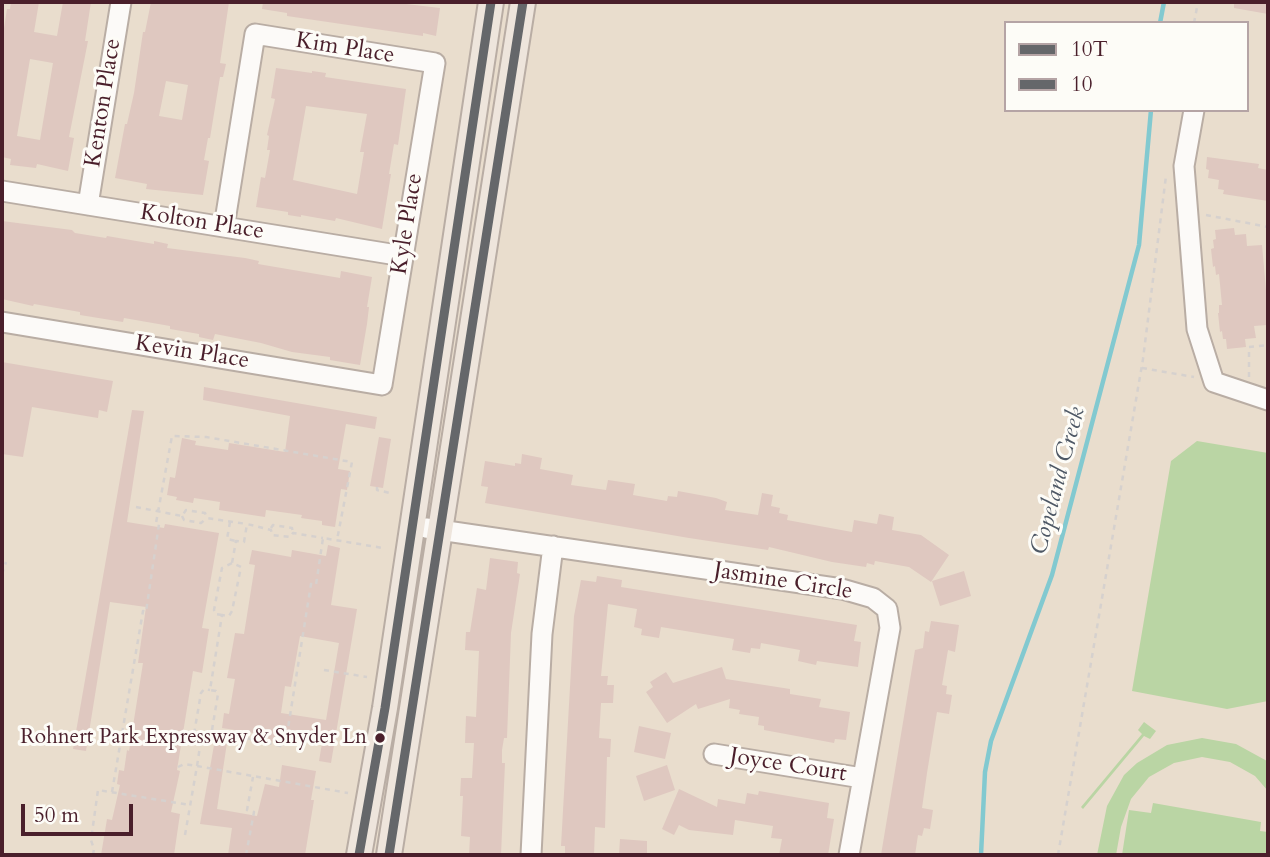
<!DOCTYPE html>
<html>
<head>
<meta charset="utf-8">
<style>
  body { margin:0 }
  #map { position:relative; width:1270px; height:857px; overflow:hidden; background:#e9ddcd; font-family:Cardo,serif }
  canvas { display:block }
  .frame { position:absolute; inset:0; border:4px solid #4a1f2b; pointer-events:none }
  .legend { position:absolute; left:1004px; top:21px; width:245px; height:91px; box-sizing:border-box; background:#fdfcf7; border:2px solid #b5a4a5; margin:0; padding:9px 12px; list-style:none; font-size:21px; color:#4a1f2b }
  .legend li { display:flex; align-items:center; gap:14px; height:35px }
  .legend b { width:35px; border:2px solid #b5a4a5 }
  .scale { position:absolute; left:21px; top:804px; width:112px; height:32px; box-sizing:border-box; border:4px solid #4a1f2b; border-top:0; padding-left:9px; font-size:21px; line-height:24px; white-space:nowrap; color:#4a1f2b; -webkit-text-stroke:5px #fdfcf7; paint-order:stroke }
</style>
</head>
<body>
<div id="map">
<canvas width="1270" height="857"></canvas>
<div class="frame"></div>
<ul class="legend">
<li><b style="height:9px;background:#65676a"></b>10T</li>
<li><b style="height:9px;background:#65676a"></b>10</li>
</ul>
<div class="scale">50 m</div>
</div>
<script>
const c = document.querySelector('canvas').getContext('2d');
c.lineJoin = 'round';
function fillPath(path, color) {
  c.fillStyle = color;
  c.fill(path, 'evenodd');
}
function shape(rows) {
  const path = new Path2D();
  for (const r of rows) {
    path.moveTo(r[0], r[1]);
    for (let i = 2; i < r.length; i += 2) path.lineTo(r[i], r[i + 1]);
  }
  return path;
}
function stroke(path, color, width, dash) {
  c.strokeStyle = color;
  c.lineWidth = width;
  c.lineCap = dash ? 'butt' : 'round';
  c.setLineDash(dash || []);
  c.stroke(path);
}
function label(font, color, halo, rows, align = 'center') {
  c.font = font + ' Cardo,serif';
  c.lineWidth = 6;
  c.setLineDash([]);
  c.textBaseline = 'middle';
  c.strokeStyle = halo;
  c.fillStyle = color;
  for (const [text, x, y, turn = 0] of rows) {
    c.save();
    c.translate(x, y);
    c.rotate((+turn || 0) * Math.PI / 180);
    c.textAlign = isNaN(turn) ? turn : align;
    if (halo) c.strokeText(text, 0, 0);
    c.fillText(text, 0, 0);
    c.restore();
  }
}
const green = shape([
  [1197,441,1268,453,1268,701,1227,709,1132,691,1171,461],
  [1144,722,1156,731,1150,739,1144,736,1083,809,1081,807,1142,734,1138,730],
  [1202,738,1236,744,1267,761,1268,791,1255,776,1230,762,1202,757,1174,763,1149,777,1131,799,1121,827,1116,855,1097,855,1107,806,1124,775,1137,763,1167,745],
  [1153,803,1261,822,1260,831,1268,832,1268,855,1122,855,1129,810,1151,813]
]);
const stream = shape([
  [1160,23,1164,2],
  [981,855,985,772,991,741,1052,575,1139,245,1151,110]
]);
const building = shape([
  [11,2,39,2,34,32,57,36,63,2,91,2,85,41,88,41,69,137,74,138,68,171,37,164,36,168,10,165,11,159,2,157,2,41,7,9,10,9],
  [30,59,53,63,40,140,17,136],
  [151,2,229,2,220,63,226,64,223,77,220,77,210,138,208,138,204,160,209,161,203,195,146,189,147,184,115,178,125,124,127,124,134,93,143,32,145,32],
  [166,81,188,85,182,120,159,116],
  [263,2,389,2,440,8,436,36,423,33,423,36,287,16,287,13,262,9],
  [1234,2,1268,2,1268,14,1234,8],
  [276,68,312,73,312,71,326,73,325,77,406,89,398,145,394,144,389,174,391,174,382,229,336,218,335,221,301,215,301,217,288,215,288,212,256,207,261,177,265,178,270,150,267,150,269,136,267,135,275,99,271,98],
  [306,106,367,114,360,152,364,152,357,194,293,180],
  [1207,157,1259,164,1258,168,1268,170,1268,201,1223,194,1224,190,1218,189,1219,180,1208,178,1209,170,1206,169],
  [2,221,72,230,75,233,106,238,107,236,154,244,154,241,168,244,167,248,245,258,259,261,258,264,340,278,341,271,372,277,367,307,369,307,367,324,360,365,330,360,330,357,292,352,261,343,215,334,213,340,199,337,199,334,170,329,170,326,124,318,123,322,80,315,80,312,34,304,33,306,2,299],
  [1234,228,1235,235,1246,234,1247,246,1262,245,1266,290,1268,289,1268,315,1266,315,1267,325,1254,326,1256,338,1245,339,1246,347,1227,349,1226,339,1223,339,1222,331,1220,332,1218,313,1219,313,1219,305,1222,305,1219,274,1216,275,1215,266,1213,267,1211,249,1214,248,1213,240,1216,239,1215,230],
  [2,362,113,381,107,412,99,410,98,418,32,407,23,457,2,454,4,421,2,420],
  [204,387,377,417,375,429,346,424,338,469,350,471,347,490,341,489,335,527,322,525,322,521,301,518,302,515,266,510,265,517,219,510,220,502,194,498,193,503,176,500,177,497,167,495,170,477,175,478,182,438,196,441,195,445,228,450,229,443,285,452,290,416,203,400],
  [132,410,144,411,127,522,164,528,165,524,219,533,202,628,209,629,202,673,193,671,177,770,180,771,171,812,180,814,174,855,101,855,107,819,112,820,120,785,117,784,119,770,124,771,127,750,129,751,143,663,138,663,146,607,110,602,86,751,73,749],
  [379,437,391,439,383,488,370,486],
  [522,454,542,458,540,469,573,475,571,485,606,490,608,480,635,484,633,495,667,501,668,496,677,497,678,491,716,498,727,502,725,510,758,515,762,493,773,495,771,506,780,508,779,513,788,515,787,520,852,532,854,520,877,524,879,514,894,517,892,530,921,535,949,555,931,582,909,567,875,561,874,565,867,563,866,567,832,562,769,547,768,550,689,538,485,503,488,487,481,486,485,461,515,466,515,463,521,464],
  [328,545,340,548,331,605,357,609,331,763,319,761,322,743,280,739,280,743,259,739,260,734,222,728,224,713,229,714,235,679,227,678,235,633,244,634,255,565,249,564,252,550,291,557,292,550,326,556],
  [300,636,339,643,326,720,281,713,285,686,291,687],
  [490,558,518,562,517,573,520,574,511,633,507,738,504,738,502,750,502,763,505,763,501,855,469,855,470,837,461,836,463,796,460,796,461,778,472,778,474,743,465,743,466,716,476,717,479,651,465,650,466,632,470,632,477,588,486,590],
  [964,571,971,596,940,606,932,581],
  [597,576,622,580,621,587,857,625,854,641,861,642,858,667,817,661,816,665,798,661,800,650,761,643,760,649,751,648,750,653,732,650,734,639,661,627,659,638,641,635,642,629,634,627,637,609,608,604,601,676,608,676,607,685,614,685,613,703,601,703,599,738,611,739,610,757,607,757,605,828,595,827,594,855,565,855,565,846,561,846,574,616,581,580,596,582],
  [931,621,959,625,955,652,948,650,942,685,947,686,946,694,952,695,949,714,937,712,927,773,922,808,933,810,930,829,924,828,922,836,918,835,915,855,881,855,915,650,923,648,925,631,929,632],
  [722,667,726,679,790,689,790,694,821,699,819,707,850,712,846,740,835,739,834,743,764,730,764,726,758,725,759,717,739,714,740,710,729,708,730,699,698,709,696,704,667,723,646,692,653,687,650,682,666,672,673,683],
  [639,726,671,733,665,759,634,752],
  [216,734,228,736,217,809,257,816,265,784,279,787,282,765,316,771,311,800,314,800,305,855,228,855,232,828,200,824],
  [667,765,675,790,644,801,636,776],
  [679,789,717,807,718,799,745,804,747,793,758,795,759,791,829,803,827,818,834,819,828,855,779,855,782,839,771,838,773,826,735,820,733,835,689,830,679,825,674,835,662,829],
  [620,839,647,841,647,855,619,855]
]);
const path = shape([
  [1194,23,1198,2],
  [1206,215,1268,227],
  [1142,368,1194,377],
  [1249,377,1249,347,1268,345],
  [377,487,377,490,390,493],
  [136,507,182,516,186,510,205,513,207,518,247,524],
  [182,516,184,520,201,523,207,518],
  [230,522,227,539,236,541],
  [271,528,273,525,292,528,293,533],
  [2,574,6,562],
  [222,615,215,614,214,610,222,568,232,563],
  [324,670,367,677],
  [212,730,218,694,216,691,210,690,222,615,229,616,232,611,241,567,232,563,236,541,244,542,247,524,271,530,272,535,290,537,293,533,323,538],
  [200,740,195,738,194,734,201,693,204,689,210,690],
  [178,767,184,764,197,766,201,740,209,739,212,730,285,747,311,584,316,585,323,538,383,548],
  [112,792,143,611,146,612,159,524,156,523,172,436,206,437,352,462,337,540],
  [185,835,197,766,348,793],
  [93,855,94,849,91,840,98,790,190,805],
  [246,855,254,812,247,810,253,777],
  [1058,855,1143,359,1166,176]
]);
const minor = shape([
  [1194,110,1184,166,1197,329,1214,382,1268,400],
  [2,191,403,256],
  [88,205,121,2],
  [2,322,382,385,435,63,255,34,224,227],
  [426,528,842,589,873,598,887,609,890,628,849,855],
  [714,754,862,778],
  [531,855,542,634,553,546]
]);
const major = shape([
  [359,855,385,708,491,2],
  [389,855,523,2]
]);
const bus1 = shape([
  [389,855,523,2]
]);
const bus2 = shape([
  [359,855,385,708,491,2]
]);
const markers = [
  [380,738,6,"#4a1f2b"]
];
const busNames = [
  ["Rohnert Park Expressway & Snyder Ln",367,738]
];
const streetNames = [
  ["Kim Place",345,49,9],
  ["Kenton Place",104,103,-81],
  ["Kolton Place",202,223,9],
  ["Kyle Place",408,224,-81],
  ["Kevin Place",192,353,9],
  ["Jasmine Circle",783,582,9],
  ["Joyce Court",788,766,9]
];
const waterNames = [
  ["Copeland Creek",1059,481,-75]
];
fillPath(green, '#bad5a4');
stroke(stream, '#82c9d0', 4.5);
fillPath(building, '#dfc8c0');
stroke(minor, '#b9ada4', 23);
stroke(major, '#b9ada4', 28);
stroke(path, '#d6d1ce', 2.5, [5, 5]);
stroke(minor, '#fcfaf8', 19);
stroke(major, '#eee5dc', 24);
stroke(bus1, '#65676a', 9);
stroke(bus2, '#65676a', 9);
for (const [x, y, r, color] of markers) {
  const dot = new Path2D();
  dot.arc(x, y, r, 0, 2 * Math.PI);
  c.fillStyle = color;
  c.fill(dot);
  stroke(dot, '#fdfcf7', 2.5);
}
label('21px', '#4a1f2b', '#fdfcf7', busNames, 'right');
label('23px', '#4a1f2b', '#fdfcf7', streetNames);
label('italic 24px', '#4e5865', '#fdfcf7', waterNames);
</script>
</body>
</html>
